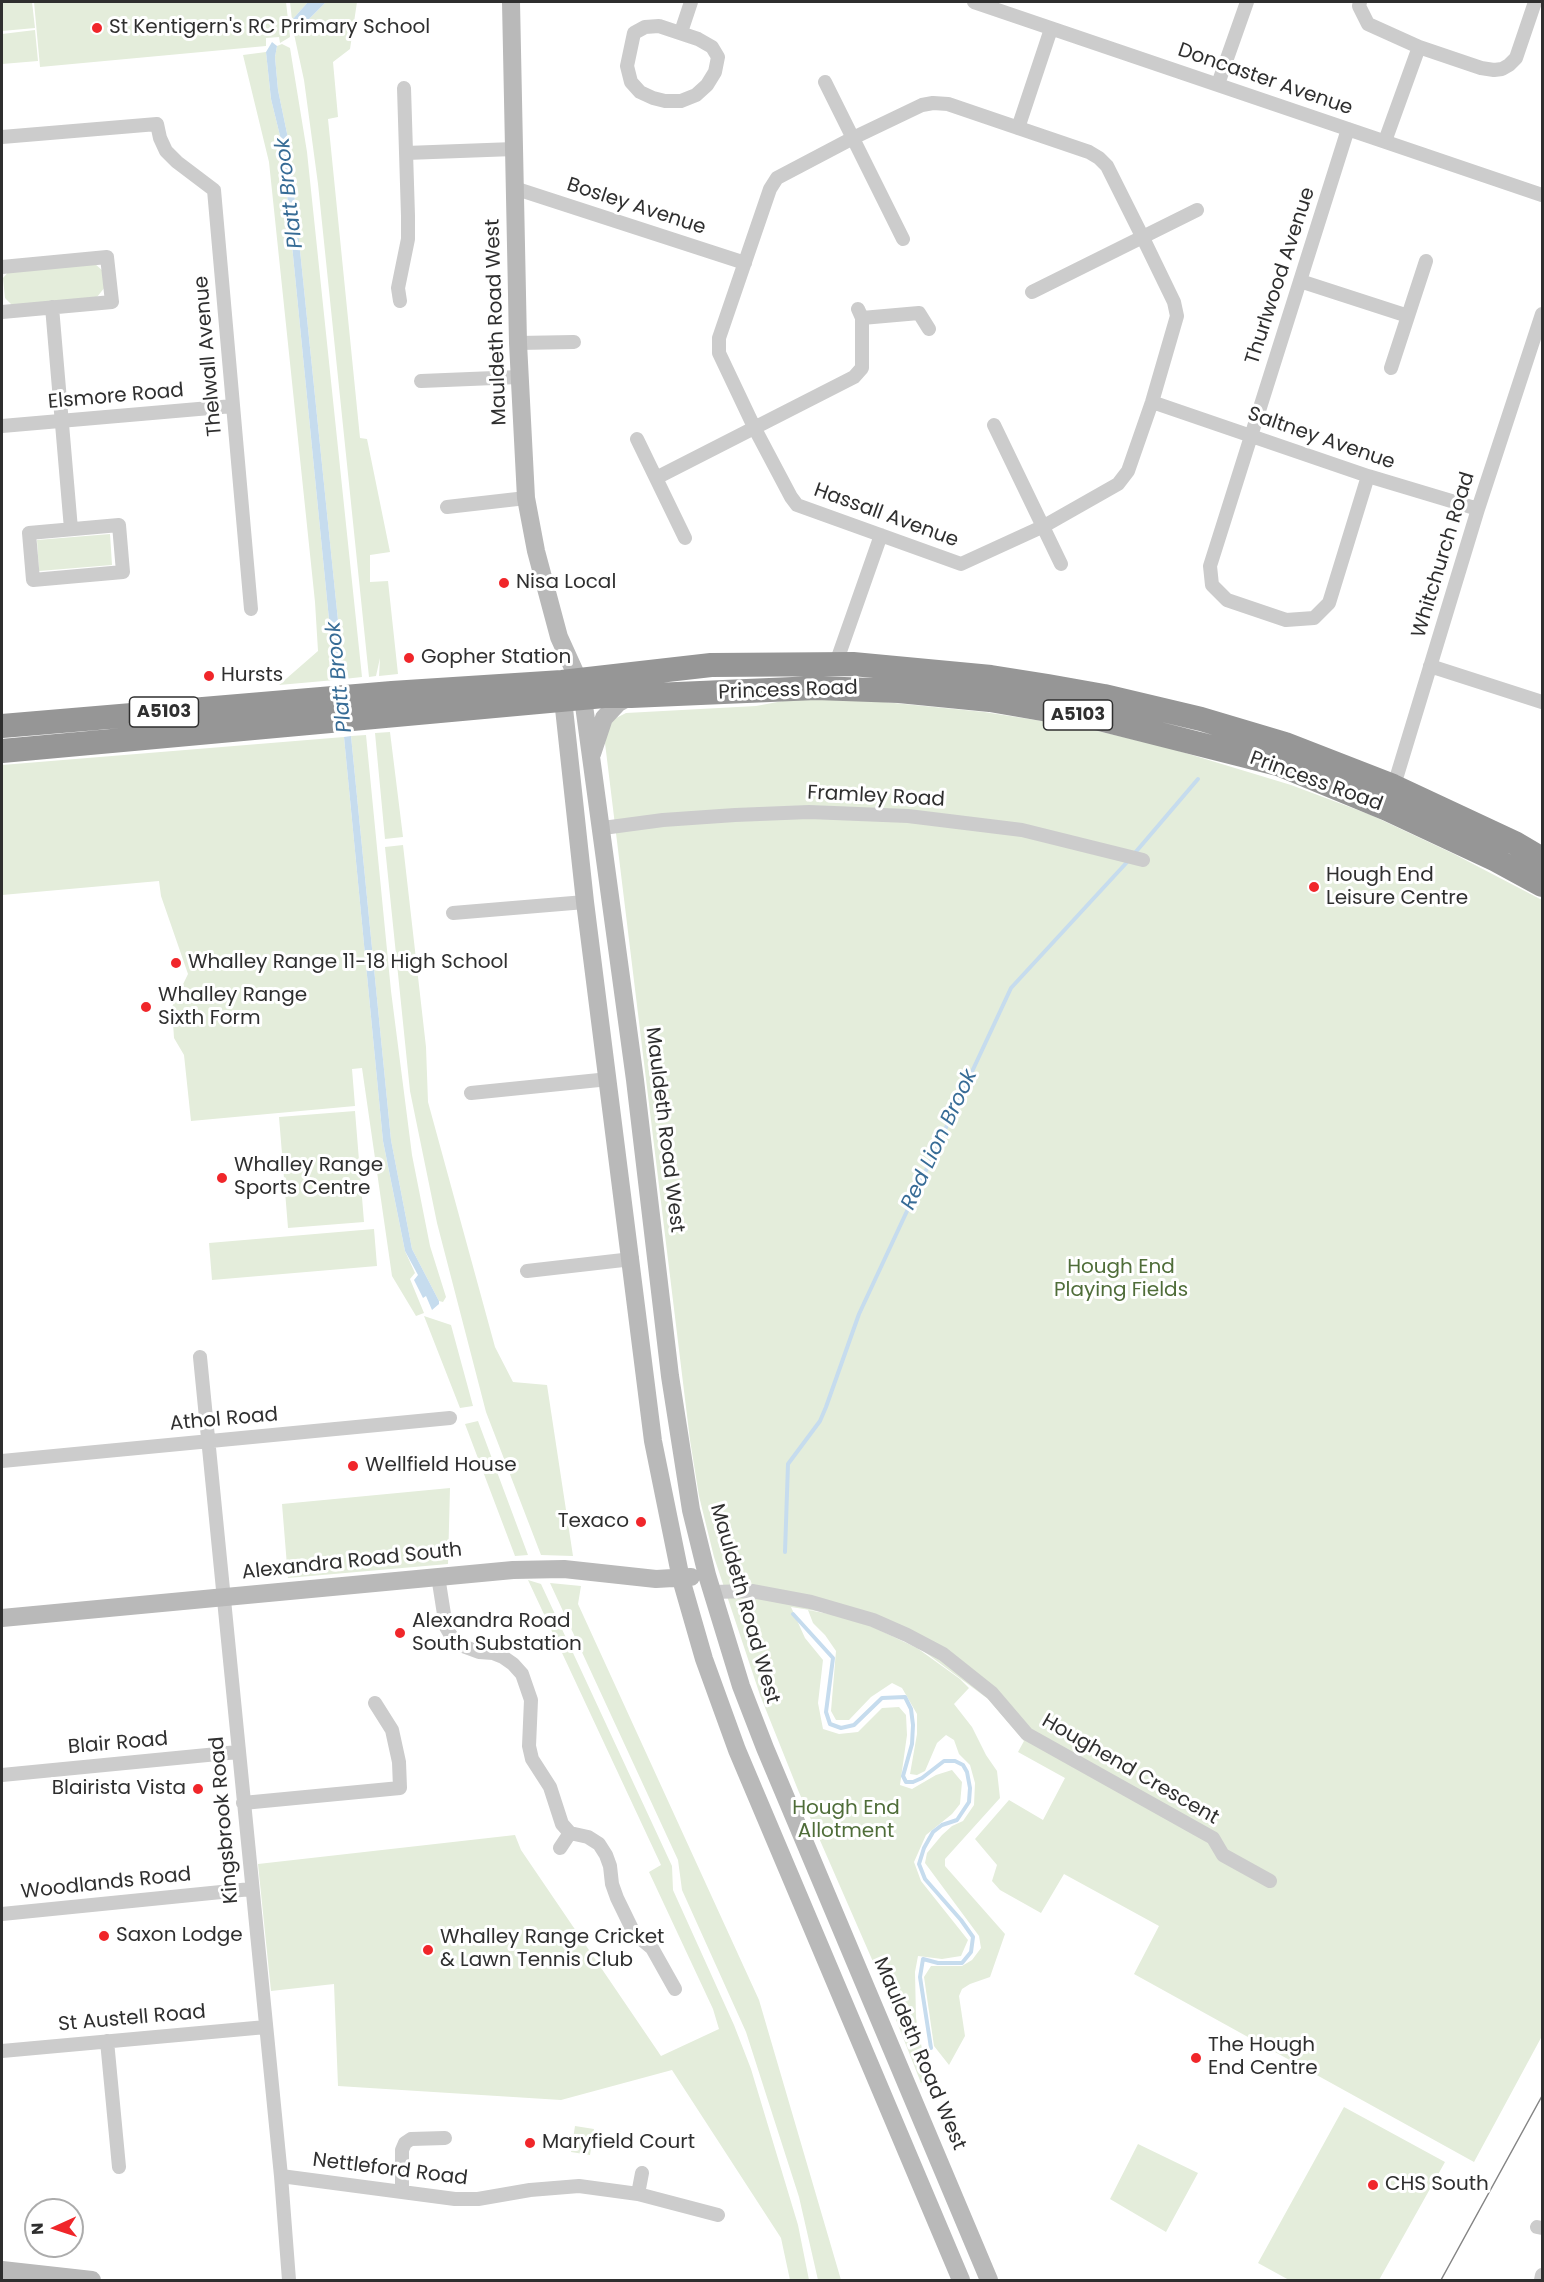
<!DOCTYPE html>
<html>
<head>
<meta charset="utf-8">
<style>
  body { margin:0 }
  #map { position:relative; width:1544px; height:2282px; overflow:hidden; background:#fff; font-family:Poppins,sans-serif }
  canvas { display:block }
  .frame { position:absolute; inset:0; border:3px solid #2f2f2f; pointer-events:none }
  .north { position:absolute; left:24px; top:2198px; width:60px; height:60px; box-sizing:border-box; background:#fff; border:2px solid #acacac; border-radius:50%; rotate:267deg; font-size:16px; font-weight:700; line-height:24px; text-align:center; color:#2f2f2f }
  .north::after { content:''; display:block; margin:auto; width:21px; height:27px; background:#f0262a; clip-path:polygon(50% 0,100% 100%,50% 72%,0 100%) }
</style>
</head>
<body>
<div id="map">
<canvas width="1544" height="2282"></canvas>
<div class="frame"></div>
<div class="north">N</div>
</div>
<script>
const c = document.querySelector('canvas').getContext('2d');
c.lineJoin = 'round';
function fillPath(path, color) {
  c.fillStyle = color;
  c.fill(path, 'evenodd');
}
function shape(rows) {
  const path = new Path2D();
  for (const r of rows) {
    path.moveTo(r[0], r[1]);
    for (let i = 2; i < r.length; i += 2) path.lineTo(r[i], r[i + 1]);
  }
  return path;
}
function stroke(path, color, width, dash) {
  c.strokeStyle = color;
  c.lineWidth = width;
  c.lineCap = dash ? 'butt' : 'round';
  c.setLineDash(dash || []);
  c.stroke(path);
}
function label(font, color, halo, rows, align = 'center') {
  c.font = font + ' Poppins,sans-serif';
  c.lineWidth = 6;
  c.setLineDash([]);
  c.textBaseline = 'middle';
  c.strokeStyle = halo;
  c.fillStyle = color;
  for (const [text, x, y, turn = 0] of rows) {
    c.save();
    c.translate(x, y);
    c.rotate((+turn || 0) * Math.PI / 180);
    c.textAlign = isNaN(turn) ? turn : align;
    if (halo) c.strokeText(text, 0, 0);
    c.fillText(text, 0, 0);
    c.restore();
  }
}
const green = shape([
  [2,2,32,2,35,28,2,31],
  [34,2,286,2,290,37,280,43,279,37,266,38,266,46,40,67],
  [290,2,308,2,292,20],
  [326,2,357,2,350,49,333,62,338,117,328,119,360,438,367,439,390,552,370,555,370,582,388,581,398,674,379,676,380,658,376,676,369,677,318,184,304,80,294,34],
  [35,30,38,61,2,64,2,34],
  [282,44,290,48,307,152,362,677,344,679,289,143,278,90,275,57,277,46],
  [266,52,271,99,282,144,335,680,279,685,318,651,315,602,269,162,243,55],
  [94,263,103,271,105,287,97,297,12,305,5,298,3,278,10,270],
  [110,534,112,565,39,571,37,540],
  [813,699,874,701,984,712,1081,727,1169,748,1291,785,1371,815,1454,854,1542,900,1542,2036,1474,2162,1134,1974,1159,1926,1064,1874,1041,1913,1000,1890,992,1881,997,1865,975,1839,1009,1800,1043,1820,1065,1778,1018,1752,1024,1741,988,1699,918,1647,870,1624,842,1615,791,1607,805,1638,823,1660,818,1703,823,1729,839,1734,858,1732,882,1708,899,1707,906,1715,907,1735,900,1785,912,1789,936,1775,952,1770,962,1782,960,1804,952,1814,926,1835,914,1862,921,1881,968,1940,961,1956,942,1959,918,1956,915,1972,916,2018,923,2054,931,2077,921,2083,874,1964,798,1790,760,1695,714,1557,699,1496,690,1440,605,743,607,730,614,719,626,713,756,706,783,701],
  [390,732,403,837,385,839,375,733],
  [366,735,391,991,412,1155,430,1246,446,1297,443,1302,439,1301,412,1249,391,1140,351,736],
  [344,737,383,1141,405,1251,415,1273,410,1279,424,1313,416,1316,392,1276,362,1068,352,1069,355,1106,191,1121,184,1055,174,1038,172,1007,188,974,161,896,159,881,2,895,2,765],
  [403,845,426,1047,428,1102,495,1347,513,1382,547,1385,573,1556,541,1555,486,1412,437,1223,410,1091,385,847],
  [355,1111,364,1222,288,1228,279,1117],
  [374,1229,377,1266,212,1280,209,1243],
  [424,1316,451,1325,473,1406,460,1408],
  [478,1421,528,1555,515,1556,465,1424],
  [450,1488,448,1564,288,1578,282,1504],
  [528,1580,541,1584,672,1866,673,1890,734,2025,751,2069,798,2225,809,2280,790,2280,781,2238,672,2070,561,2100,338,2086,334,1984,271,1991,258,1864,515,1835,521,1850,661,2056,719,2029,713,2009,649,1872,661,1865],
  [550,1583,581,1586,578,1604,759,2000,841,2280,818,2280,799,2197,746,2032,682,1890,678,1860],
  [808,1610,840,1616,869,1625,917,1648,960,1679,969,1688,954,1704,972,1727,986,1755,997,1771,1000,1798,945,1859,945,1866,1005,1934,990,1977,970,1984,962,1989,959,1996,965,2036,949,2065,934,2046,924,1977,931,1966,962,1966,972,1960,981,1948,979,1936,925,1863,927,1853,942,1835,952,1826,963,1821,974,1805,975,1783,970,1765,959,1754,954,1740,946,1735,937,1743,925,1771,917,1775,910,1774,917,1734,917,1714,902,1688,892,1683,871,1697,849,1720,836,1720,831,1711,836,1651,825,1635,813,1623],
  [1344,2107,1445,2162,1379,2280,1289,2280,1258,2263],
  [575,2126,594,2129,590,2155,571,2152],
  [1138,2144,1198,2173,1166,2232,1110,2199]
]);
const water = shape([
  [308,2,326,2,306,22,296,23,292,20],
  [272,42,277,46,275,57,278,90,289,143,344,679,335,680,282,144,271,99,266,52],
  [351,736,391,1140,412,1249,439,1301,439,1304,432,1310,426,1296,423,1298,414,1280,418,1275,405,1251,383,1141,344,737]
]);
const stream = shape([
  [1134,854,1198,779],
  [785,1552,788,1464,820,1421,826,1407,859,1314,1011,988,1129,860],
  [793,1614,833,1658,826,1712,830,1724,841,1728,854,1725,882,1698,905,1697,911,1709,913,1725,912,1744,903,1776,906,1782,913,1782,922,1778,944,1761,955,1761,963,1765,967,1772,970,1788,969,1802,957,1820,942,1825,933,1832,924,1848,919,1864,925,1879,961,1920,973,1937,971,1952,962,1963,938,1963,923,1959,920,1977,931,2048]
]);
const street = shape([
  [974,2,1542,195],
  [1360,2,1359,6,1368,24,1419,47,1385,141],
  [659,26,698,39,712,47,718,57,715,72,707,85,696,95,681,101,665,101,653,98,640,92,631,82,627,66,634,33,645,27,659,26],
  [681,32,691,2],
  [1419,47,1481,68,1494,70,1502,69,1509,65,1516,58,1535,2],
  [825,82,903,239],
  [1218,84,1247,2],
  [933,103,948,104,1089,152,1099,158,1107,166,1142,236,1174,302,1177,316,1152,402,1128,471,1118,484,1044,526,961,564,797,505,791,497,755,429,719,353,719,338,770,189,777,178,853,138,922,105,933,103],
  [1018,128,1051,29],
  [1348,129,1210,566,1212,585,1227,600,1286,620,1314,618,1329,603,1368,476],
  [2,137,157,124,160,138,166,151,177,162,214,190,251,609],
  [406,153,514,149],
  [514,188,745,263],
  [2,267,107,257,112,302,2,312],
  [1300,281,1408,316],
  [1032,292,1197,210],
  [400,301,398,288,408,239,408,216,404,88],
  [52,307,71,529],
  [862,318,919,313,929,329],
  [518,343,574,342],
  [1391,368,1426,261],
  [421,381,519,377],
  [1152,402,1368,476,1478,509],
  [994,425,1061,564],
  [2,426,233,406],
  [637,439,685,538],
  [656,478,854,377,862,368,862,318,858,309],
  [447,507,526,498],
  [119,525,123,572,33,580,29,533,119,525],
  [836,663,881,535],
  [1430,666,1542,702],
  [1392,792,1478,509,1542,314],
  [603,828,663,820,735,815,809,812,908,816,1022,830,1143,860],
  [453,913,585,902],
  [471,1093,609,1079],
  [527,1271,632,1259],
  [200,1357,281,2176,289,2280],
  [2,1461,450,1418],
  [438,1576,446,1627,453,1639,460,1645,479,1652,493,1653,503,1657,513,1664,522,1674,531,1700,529,1746,532,1759,550,1787,562,1824,570,1833,588,1837,599,1844,606,1855,610,1866,612,1884,617,1898,634,1933,652,1948,675,1989],
  [712,1592,752,1591,811,1602,873,1620,907,1635,943,1654,992,1693,1027,1734,1213,1838,1223,1855,1270,1881],
  [2,1775,238,1752],
  [243,1803,400,1788,399,1762,392,1730,375,1703],
  [560,1848,570,1833],
  [2,1914,251,1889],
  [107,2041,119,2167],
  [2,2051,266,2027],
  [281,2176,455,2199,478,2199,530,2190,579,2186,638,2194,718,2215],
  [402,2192,402,2150,405,2143,411,2139,445,2138],
  [638,2194,642,2173],
  [1537,2227,1542,2228],
  [1541,2280,1542,2275]
]);
const secondary = shape([
  [511,2,518,343,526,498,536,551,559,637,578,679,583,698,635,1080,670,1376,691,1510,707,1575,741,1686,765,1748,989,2280],
  [562,690,585,902,653,1441,681,1579,704,1659,737,1750,961,2280],
  [592,754,604,718,618,703,631,696],
  [2,1618,513,1570,564,1569,656,1579,691,1577],
  [2,2270,92,2280]
]);
const highway = shape([
  [2,726,392,693,562,682,711,665,853,664,991,677,1048,686,1104,696,1201,719,1285,744,1393,786,1515,843,1542,859],
  [2,751,604,696,631,696,816,688,899,691,990,700,1100,719,1278,764,1387,809,1496,860,1542,885]
]);
const tram = shape([
  [1441,2280,1542,2096]
]);
const markers = [
  [97,28,6,"#f0262a"],
  [504,583,6,"#f0262a"],
  [409,658,6,"#f0262a"],
  [209,676,6,"#f0262a"],
  [1314,887,6,"#f0262a"],
  [176,963,6,"#f0262a"],
  [146,1007,6,"#f0262a"],
  [222,1178,6,"#f0262a"],
  [353,1466,6,"#f0262a"],
  [641,1522,6,"#f0262a"],
  [400,1633,6,"#f0262a"],
  [198,1789,6,"#f0262a"],
  [104,1936,6,"#f0262a"],
  [428,1950,6,"#f0262a"],
  [1196,2058,6,"#f0262a"],
  [530,2143,6,"#f0262a"],
  [1373,2185,6,"#f0262a"]
];
const shields = [
  [164,712,69],
  [1078,715,69]
];
const shieldNames = [
  ["A5103",164,712],
  ["A5103",1078,715]
];
const poiNames = [
  ["St Kentigern's RC Primary School",109,28],
  ["Nisa Local",516,583],
  ["Gopher Station",421,658],
  ["Hursts",221,676],
  ["Hough End",1326,876],
  ["Leisure Centre",1326,899],
  ["Whalley Range 11-18 High School",188,963],
  ["Whalley Range",158,996],
  ["Sixth Form",158,1019],
  ["Whalley Range",234,1166],
  ["Sports Centre",234,1189],
  ["Wellfield House",365,1466],
  ["Texaco",629,1522,"right"],
  ["Alexandra Road",412,1622],
  ["South Substation",412,1645],
  ["Blairista Vista",186,1789,"right"],
  ["Saxon Lodge",116,1936],
  ["Whalley Range Cricket",440,1938],
  ["& Lawn Tennis Club",440,1961],
  ["The Hough",1208,2046],
  ["End Centre",1208,2069],
  ["Maryfield Court",542,2143],
  ["CHS South",1385,2185]
];
const streetNames = [
  ["Doncaster Avenue",1265,80,19],
  ["Bosley Avenue",636,207,18],
  ["Thurlwood Avenue",1281,276,-72],
  ["Mauldeth Road West",497,322,-92],
  ["Thelwall Avenue",209,356,-95],
  ["Elsmore Road",116,397,-5],
  ["Saltney Avenue",1321,439,19],
  ["Hassall Avenue",886,516,20],
  ["Whitchurch Road",1444,555,-73],
  ["Princess Road",788,691,-2],
  ["Princess Road",1316,782,20],
  ["Framley Road",876,797,3],
  ["Mauldeth Road West",664,1130,83],
  ["Athol Road",224,1420,-5],
  ["Alexandra Road South",352,1562,-6],
  ["Mauldeth Road West",744,1604,74],
  ["Blair Road",118,1744,-5],
  ["Houghend Crescent",1130,1770,30],
  ["Kingsbrook Road",225,1820,-95],
  ["Woodlands Road",106,1884,-6],
  ["St Austell Road",132,2019,-5],
  ["Mauldeth Road West",919,2054,67],
  ["Nettleford Road",390,2170,7]
];
const parkNames = [
  ["Hough End",1121,1268],
  ["Playing Fields",1121,1291],
  ["Hough End",846,1809],
  ["Allotment",846,1832]
];
const waterNames = [
  ["Platt Brook",290,193,-97],
  ["Platt Brook",340,677,-96],
  ["Red Lion Brook",940,1140,-65]
];
fillPath(green, '#e4eddb');
fillPath(water, '#c6dcee');
stroke(stream, '#c6dcee', 4);
stroke(street, '#ccc', 14);
stroke(secondary, '#b9b9b9', 18);
stroke(highway, '#969696', 24);
stroke(tram, '#848484', 1.5);
for (const [x, y, r, color] of markers) {
  const dot = new Path2D();
  dot.arc(x, y, r, 0, 2 * Math.PI);
  c.fillStyle = color;
  c.fill(dot);
  stroke(dot, '#fff', 2);
}
for (const [x, y, w] of shields) {
  const box = new Path2D();
  box.roundRect(x - w / 2, y - 15, w, 30, 4.5);
  c.fillStyle = '#fff';
  c.fill(box);
  stroke(box, '#2f2f2f', 1.5);
}
label('bold 18px', '#2f2f2f', null, shieldNames);
label('20px', '#2f2f2f', '#fff', poiNames, 'left');
label('20px', '#2f2f2f', '#fff', streetNames);
label('20px', '#4f6d39', '#fff', parkNames);
label('italic 21px', '#376c96', '#fff', waterNames);
</script>
</body>
</html>
